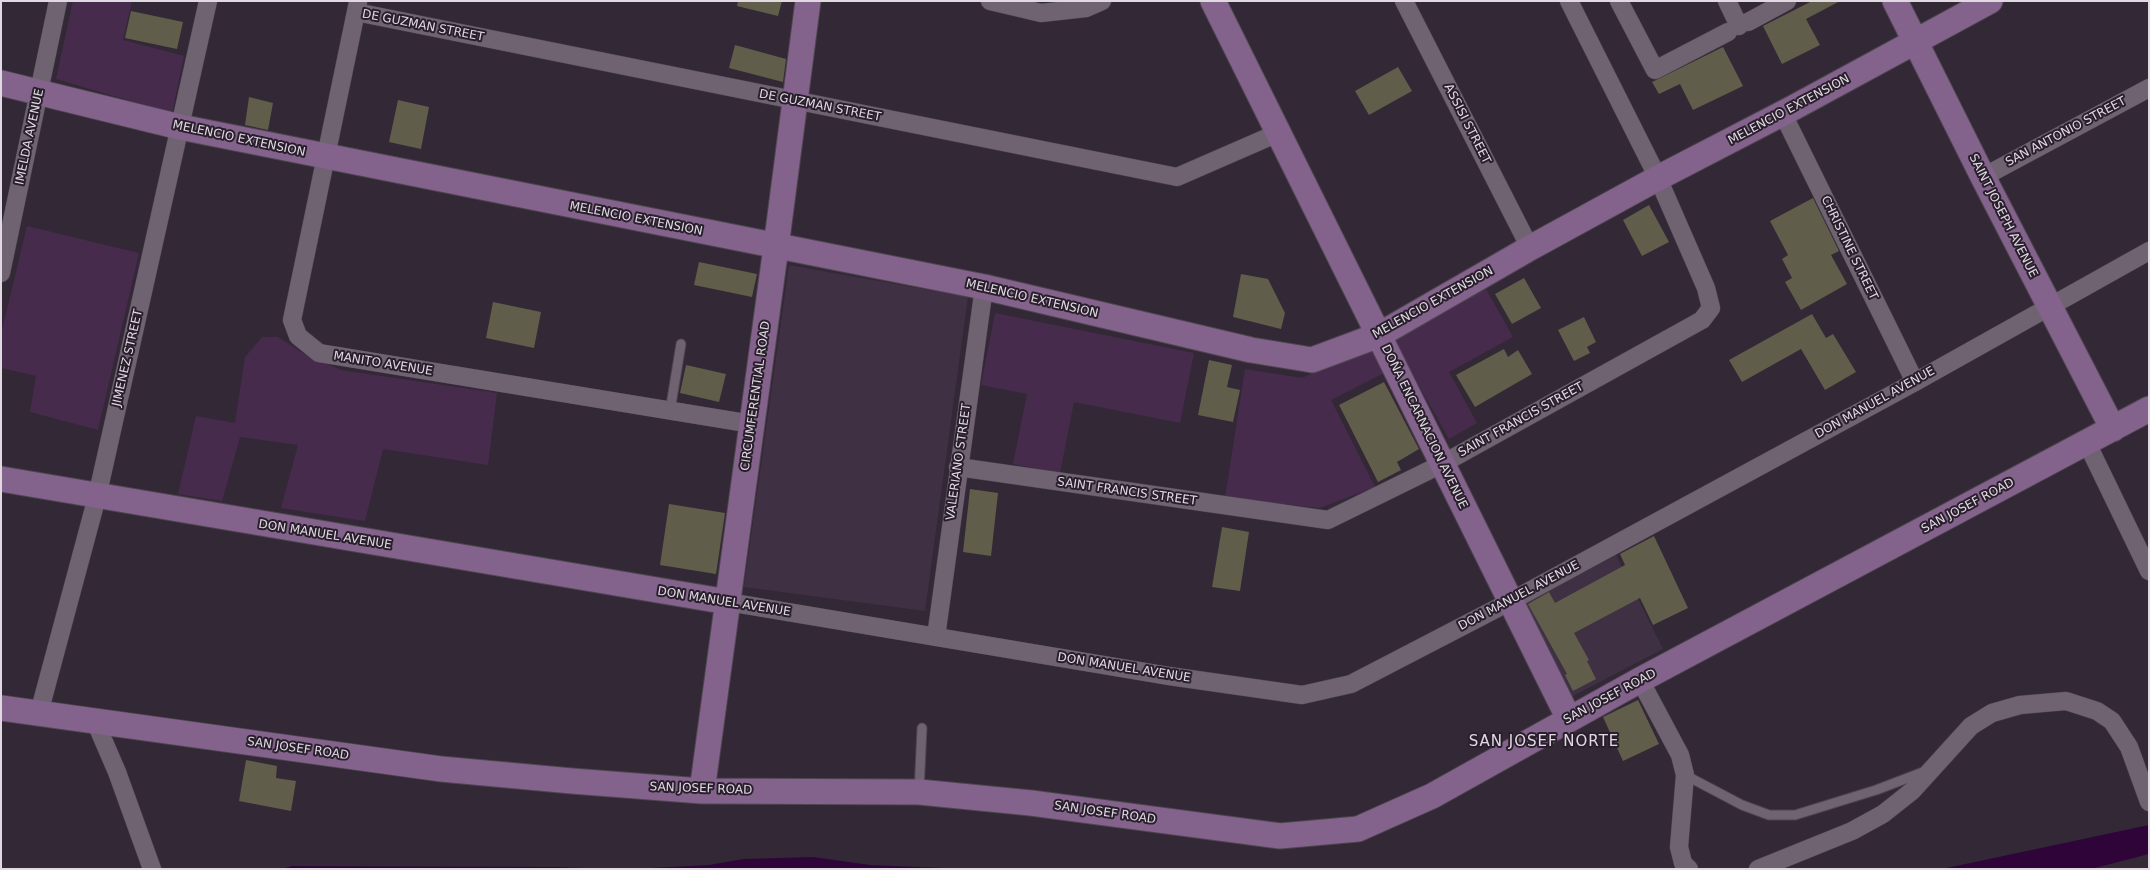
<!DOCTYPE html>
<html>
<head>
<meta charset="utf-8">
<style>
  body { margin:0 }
  #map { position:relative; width:2150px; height:870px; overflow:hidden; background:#332836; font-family:"DejaVu Sans",sans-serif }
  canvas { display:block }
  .frame { position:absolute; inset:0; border:2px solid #e0d9e2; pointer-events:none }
</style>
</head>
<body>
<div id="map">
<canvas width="2150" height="870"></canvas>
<div class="frame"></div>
</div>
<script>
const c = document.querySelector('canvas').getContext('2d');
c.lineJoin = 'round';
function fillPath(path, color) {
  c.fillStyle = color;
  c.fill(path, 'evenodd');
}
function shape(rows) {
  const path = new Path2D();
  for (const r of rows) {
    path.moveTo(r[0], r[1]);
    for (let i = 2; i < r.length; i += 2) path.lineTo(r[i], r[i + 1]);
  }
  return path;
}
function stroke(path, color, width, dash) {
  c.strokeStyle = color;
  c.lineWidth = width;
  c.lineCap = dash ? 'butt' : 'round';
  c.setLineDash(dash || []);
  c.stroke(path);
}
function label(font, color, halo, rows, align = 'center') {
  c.font = font + ' "DejaVu Sans",sans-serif';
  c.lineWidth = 4;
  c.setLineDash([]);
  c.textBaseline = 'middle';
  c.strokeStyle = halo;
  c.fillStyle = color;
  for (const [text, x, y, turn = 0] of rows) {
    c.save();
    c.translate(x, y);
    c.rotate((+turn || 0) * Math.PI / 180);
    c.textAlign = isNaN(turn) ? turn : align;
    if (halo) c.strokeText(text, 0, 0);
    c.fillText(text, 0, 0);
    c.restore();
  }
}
const built = shape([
  [789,265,968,297,925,611,744,587],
  [1616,555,1663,649,1573,696,1524,603]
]);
const green = shape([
  [73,1,132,1,123,40,184,56,172,113,56,79],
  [27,226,139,253,98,430,30,412,36,376,1,368,1,334],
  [1485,287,1513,337,1449,372,1477,423,1449,439,1392,338],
  [995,313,1194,353,1180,423,1074,402,1060,473,1013,464,1027,394,981,385],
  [262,337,278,337,304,354,341,370,497,393,488,465,383,449,365,521,281,508,298,445,240,437,222,501,178,494,196,416,235,423,245,357],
  [1371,346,1386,372,1331,400,1375,487,1320,508,1225,498,1245,369,1302,378]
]);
const water = shape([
  [2149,825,2149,854,2095,868,1942,869],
  [813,857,870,865,967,869,632,869,709,865,744,859],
  [292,866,556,867,608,869,281,869]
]);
const building = shape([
  [738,1,782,1,778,16,737,6],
  [1812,1,1840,1,1806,19,1820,45,1782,64,1763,26],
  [131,11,183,22,177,49,125,38],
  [735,45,786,59,783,82,729,68],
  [1723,47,1743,86,1693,110,1680,84,1659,94,1652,82],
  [1398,67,1412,91,1369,115,1355,91],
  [249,97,273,103,268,130,245,125],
  [398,100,429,107,421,149,389,142],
  [1813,198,1839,251,1831,255,1847,284,1801,310,1785,282,1792,278,1782,259,1788,255,1770,221],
  [1649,205,1669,242,1642,256,1623,220],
  [699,262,757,274,752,297,694,285],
  [1241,274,1268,279,1285,313,1281,329,1233,317],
  [1524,278,1541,308,1512,324,1495,294],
  [493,302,541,312,534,348,486,338],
  [1812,314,1826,338,1833,334,1856,372,1825,390,1801,349,1742,382,1729,360],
  [1584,317,1596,342,1587,347,1590,353,1574,361,1558,330],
  [1504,349,1508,357,1518,350,1532,374,1475,407,1456,375],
  [1209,360,1232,365,1227,387,1240,390,1233,422,1198,415],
  [686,365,726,374,719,402,680,393],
  [1384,382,1419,449,1397,462,1401,470,1378,482,1339,405],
  [970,489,998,493,991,556,963,552],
  [669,504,725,513,716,574,660,565],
  [1222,527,1249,532,1240,591,1212,587],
  [1654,536,1688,608,1653,625,1640,598,1574,633,1589,660,1587,661,1596,679,1573,691,1565,675,1567,674,1528,604,1549,592,1555,603,1625,565,1620,554],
  [1638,700,1659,744,1623,761,1603,717],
  [246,760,277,766,276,778,296,781,291,811,239,801]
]);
const lane = shape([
  [670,411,681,344],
  [1685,775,1742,805,1769,815,1795,815,1876,790,1926,771],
  [919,792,922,728]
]);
const street = shape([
  [990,1,1041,13,1086,8,1102,1],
  [1404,1,1530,248],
  [1619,1,1655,70,1728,32],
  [1727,1,1739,26],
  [358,2,292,320,298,336,319,353,752,424],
  [356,12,1177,177,1278,133],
  [1748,22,1787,1],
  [1783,114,1915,382],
  [1983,177,2149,88],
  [1,273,58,1],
  [2087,443,2149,571],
  [958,467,1328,520,1442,464,1702,320,1711,308,1706,288,1658,178,1569,1],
  [728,602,1169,676,1302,695,1351,684,1511,601,1915,382,2149,251],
  [936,637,984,287],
  [1640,680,1680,755,1685,775,1679,847,1683,863,1689,869],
  [39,713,97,497,208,1],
  [95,721,117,772,152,869],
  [1758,869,1852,831,1883,814,1912,791,1971,726,1992,713,2020,705,2066,701,2097,711,2112,721,2129,747,2149,802]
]);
const secondary = shape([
  [1213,1,1569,719],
  [1895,1,1983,177,2113,429],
  [1,83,180,127,984,287,1251,350,1312,360,1379,335,1530,248,1658,178,1791,109,1990,1],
  [1,479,728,602],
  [1,708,441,769,572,781,702,791,919,792,1031,803,1280,836,1358,829,1432,796,1640,680,2149,409],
  [702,791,776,247,808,1]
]);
const streetNames = [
  ["DE GUZMAN STREET",423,26,11],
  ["DE GUZMAN STREET",820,106,11],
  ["MELENCIO EXTENSION",1789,110,-28],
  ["ASSISI STREET",1467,124,63],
  ["SAN ANTONIO STREET",2066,132,-28],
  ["IMELDA AVENUE",30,137,-78],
  ["MELENCIO EXTENSION",239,139,12],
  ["SAINT JOSEPH AVENUE",2003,216,63],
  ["MELENCIO EXTENSION",636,219,11],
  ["CHRISTINE STREET",1849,248,64],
  ["MELENCIO EXTENSION",1032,299,13],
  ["MELENCIO EXTENSION",1433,303,-29],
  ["JIMENEZ STREET",128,358,-77],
  ["MANITO AVENUE",383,364,9],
  ["CIRCUMFERENTIAL ROAD",756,396,-82],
  ["DON MANUEL AVENUE",1875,403,-29],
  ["SAINT FRANCIS STREET",1521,420,-29],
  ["DOÑA ENCARNACION AVENUE",1424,427,64],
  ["VALERIANO STREET",959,462,-82],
  ["SAINT FRANCIS STREET",1127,492,8],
  ["SAN JOSEF ROAD",1968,506,-28],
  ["DON MANUEL AVENUE",325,535,9],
  ["DON MANUEL AVENUE",1519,596,-28],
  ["DON MANUEL AVENUE",724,602,9],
  ["DON MANUEL AVENUE",1124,668,9],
  ["SAN JOSEF ROAD",1610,697,-28],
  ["SAN JOSEF ROAD",298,749,8],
  ["SAN JOSEF ROAD",701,789,2],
  ["SAN JOSEF ROAD",1105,813,8]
];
const quarterNames = [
  ["SAN JOSEF NORTE",1544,742]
];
fillPath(built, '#3f3043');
fillPath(green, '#472b4d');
fillPath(water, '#2f0539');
fillPath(building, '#615d4b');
stroke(lane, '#4e4550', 11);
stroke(street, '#4e4550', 19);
stroke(secondary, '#4e4550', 27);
stroke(lane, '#6f6372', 9);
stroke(street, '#6f6372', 18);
stroke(secondary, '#83628b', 25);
label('12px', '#e0d9e2', '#291f2c', streetNames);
c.letterSpacing = '1px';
label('15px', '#e0d9e2', '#291f2c', quarterNames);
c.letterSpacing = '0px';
</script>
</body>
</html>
